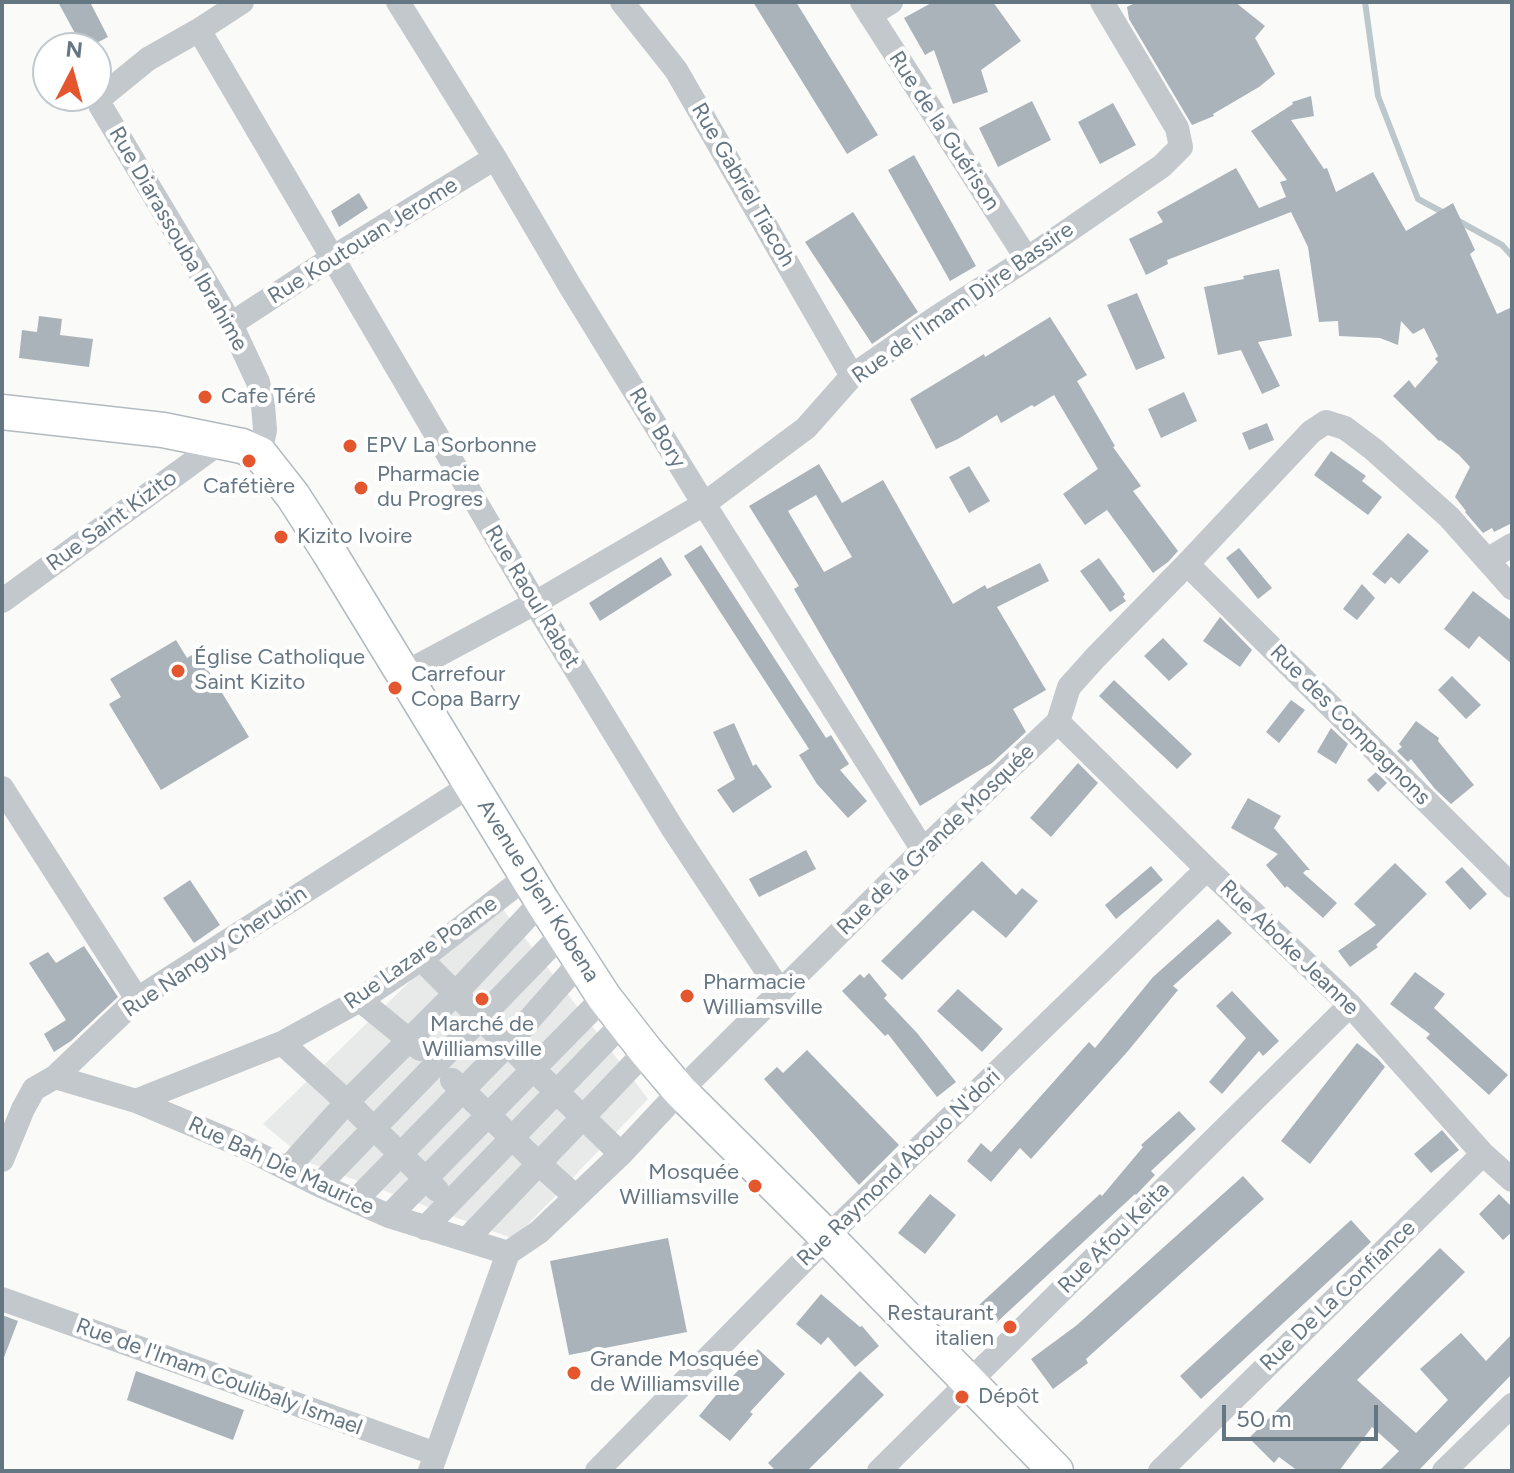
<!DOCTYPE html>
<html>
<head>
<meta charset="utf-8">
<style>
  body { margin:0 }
  #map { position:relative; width:1514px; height:1473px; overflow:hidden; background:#fafaf8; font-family:Figtree,sans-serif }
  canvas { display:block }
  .frame { position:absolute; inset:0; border:4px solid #657683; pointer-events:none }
  .north { position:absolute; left:32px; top:32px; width:80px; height:80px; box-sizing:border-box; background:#fff; border:2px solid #c1c8cd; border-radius:50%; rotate:6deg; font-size:22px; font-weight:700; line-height:32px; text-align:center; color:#657683 }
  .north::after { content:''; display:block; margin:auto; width:28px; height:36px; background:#e4572e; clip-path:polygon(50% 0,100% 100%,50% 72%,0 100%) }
  .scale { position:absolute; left:1222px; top:1405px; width:156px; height:36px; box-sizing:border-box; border:4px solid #657683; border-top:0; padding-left:10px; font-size:24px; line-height:28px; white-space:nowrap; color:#657683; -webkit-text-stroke:6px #fff; paint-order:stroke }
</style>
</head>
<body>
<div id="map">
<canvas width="1514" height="1473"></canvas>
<div class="frame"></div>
<div class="north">N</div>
<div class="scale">50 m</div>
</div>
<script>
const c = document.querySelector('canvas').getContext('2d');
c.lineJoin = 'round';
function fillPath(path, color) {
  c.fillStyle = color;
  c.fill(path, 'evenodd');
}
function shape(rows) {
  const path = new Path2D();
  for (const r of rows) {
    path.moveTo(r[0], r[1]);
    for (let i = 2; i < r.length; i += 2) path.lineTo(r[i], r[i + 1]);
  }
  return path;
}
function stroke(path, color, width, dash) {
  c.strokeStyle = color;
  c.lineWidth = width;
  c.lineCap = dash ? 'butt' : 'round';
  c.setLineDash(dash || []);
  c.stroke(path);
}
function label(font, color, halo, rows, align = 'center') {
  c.font = font + ' Figtree,sans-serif';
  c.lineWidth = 8;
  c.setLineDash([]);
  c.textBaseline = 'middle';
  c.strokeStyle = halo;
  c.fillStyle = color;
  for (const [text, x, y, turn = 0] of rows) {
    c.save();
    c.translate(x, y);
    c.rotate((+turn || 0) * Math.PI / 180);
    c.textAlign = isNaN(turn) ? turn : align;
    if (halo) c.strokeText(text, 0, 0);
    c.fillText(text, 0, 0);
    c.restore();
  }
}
const built = shape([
  [495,899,648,1099,514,1239,310,1163,263,1124]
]);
const stream = shape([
  [1365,2,1378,96,1418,199,1446,214],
  [1455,219,1502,245,1512,256]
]);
const building = shape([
  [58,2,90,2,108,37,87,48,83,48],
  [753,2,796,2,878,135,847,154],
  [933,2,993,2,1021,41,981,70,988,92,953,104,934,50,925,55,904,18],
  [1137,2,1235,2,1265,26,1255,38,1275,74,1259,87,1213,114,1214,116,1192,125,1129,19,1127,7],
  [1311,96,1314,116,1291,120,1324,169,1327,168,1336,192,1373,172,1406,231,1453,203,1475,250,1470,254,1497,314,1512,307,1512,523,1494,532,1492,528,1483,533,1465,512,1466,511,1455,497,1470,467,1459,455,1440,440,1439,441,1393,396,1409,380,1415,388,1438,362,1435,359,1438,356,1424,328,1413,334,1401,321,1398,345,1380,338,1339,336,1338,321,1319,322,1308,247,1291,212,1167,260,1168,264,1146,275,1129,239,1163,222,1157,212,1236,168,1259,208,1286,197,1280,182,1287,180,1251,131,1293,104,1292,102],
  [1032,101,1051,140,998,167,979,128],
  [1113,103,1136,145,1100,164,1078,122],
  [914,155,976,266,950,281,888,170],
  [359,193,368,208,339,227,331,211],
  [853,212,918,312,872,344,805,242],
  [1279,269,1292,336,1258,342,1280,386,1262,394,1241,350,1218,355,1204,287,1244,279,1243,276],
  [1137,293,1165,358,1136,370,1107,305],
  [39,316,62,319,60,335,93,339,89,367,19,358,22,330,37,332],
  [1050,317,1087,375,1077,381,1115,446,1113,447,1141,486,1133,491,1178,551,1168,562,1153,573,1107,510,1085,525,1063,494,1098,469,1054,395,1034,407,1032,405,1001,423,997,415,958,439,936,449,910,399,984,354,985,357],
  [1184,392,1197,421,1161,438,1148,409],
  [1267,423,1274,440,1249,450,1242,433],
  [1331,451,1366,476,1362,481,1382,497,1368,515,1314,475],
  [819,464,842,503,883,480,953,604,985,585,987,589,1040,563,1049,581,997,607,1046,690,1013,709,1026,732,992,763,920,806,794,589,799,586,749,506],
  [816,495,852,557,824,572,788,511],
  [969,466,990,501,969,513,949,477],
  [1408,533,1429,551,1399,584,1391,577,1385,584,1372,574],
  [701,545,826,738,831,735,849,764,840,770,867,801,848,818,817,784,799,755,809,749,684,556],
  [1239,548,1272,588,1258,599,1226,558],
  [661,557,672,575,600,621,589,603],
  [1099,558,1125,594,1123,597,1126,601,1110,612,1080,571],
  [1362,584,1375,598,1357,620,1343,609],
  [1473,591,1512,621,1512,664,1479,636,1469,649,1444,629],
  [1220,617,1252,650,1240,667,1203,641],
  [1163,638,1188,664,1169,681,1144,656],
  [176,640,187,658,197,652,249,737,161,790,109,704,121,697,110,679],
  [1452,676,1481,705,1466,719,1438,690],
  [1114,680,1192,754,1177,769,1099,696],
  [1291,700,1305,710,1279,743,1266,732],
  [1416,721,1439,738,1438,741,1474,785,1451,804,1435,789,1411,759,1408,762,1397,751,1402,747,1399,744],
  [734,723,753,766,756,764,772,787,733,813,717,790,735,779,713,732],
  [1331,728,1348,744,1336,764,1317,752],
  [1078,763,1098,783,1051,837,1030,818],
  [1376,772,1387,783,1378,792,1367,780],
  [1248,798,1281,816,1274,828,1310,870,1306,870,1303,873,1337,903,1323,918,1287,886,1285,888,1266,865,1278,854,1231,828],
  [806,850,816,869,759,897,749,879],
  [982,861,1016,895,1022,888,1038,901,1006,938,973,910,902,980,881,961],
  [1395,863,1427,894,1376,945,1378,947,1350,967,1338,951,1376,925,1354,904],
  [1151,866,1163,880,1116,919,1105,905],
  [1462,867,1487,894,1470,910,1445,882],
  [190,880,220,925,194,943,163,898],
  [1218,919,1232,933,1173,986,1178,990,1128,1051,1031,1159,1020,1148,991,1182,967,1161,981,1143,991,1152,1089,1042,1095,1048,1153,977],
  [84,946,118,997,71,1041,54,1052,44,1034,66,1020,29,963,48,952,56,963],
  [1415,972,1445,994,1434,1008,1508,1075,1489,1095,1426,1038,1430,1034,1390,1004],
  [869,973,887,995,884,998,917,1033,956,1082,937,1097,888,1034,885,1036,842,991,860,974,864,978],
  [958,989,1003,1029,982,1052,937,1011],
  [1232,991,1279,1041,1263,1056,1259,1051,1222,1094,1209,1082,1246,1038,1216,1006],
  [1357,1043,1378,1059,1385,1067,1310,1164,1281,1141],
  [807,1050,899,1145,859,1185,764,1079,777,1067,783,1073],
  [1179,1111,1196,1129,1151,1171,1155,1175,1136,1195,1135,1194,996,1323,979,1305,1100,1194,1102,1196,1143,1147,1141,1145],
  [1442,1130,1459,1150,1431,1173,1414,1154],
  [1243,1176,1264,1199,1086,1359,1088,1363,1053,1389,1031,1359,1077,1325],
  [930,1194,956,1215,925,1254,898,1233],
  [1499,1194,1512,1207,1512,1232,1503,1240,1479,1214],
  [1351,1220,1371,1242,1201,1399,1180,1376],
  [668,1238,687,1332,569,1355,550,1261],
  [1440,1248,1465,1272,1357,1380,1416,1433,1448,1400,1420,1369,1461,1333,1486,1361,1512,1334,1512,1374,1418,1471,1379,1471,1399,1451,1372,1427,1339,1471,1298,1471,1279,1457,1274,1463,1249,1438],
  [821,1294,860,1327,862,1326,879,1346,855,1367,828,1337,821,1345,796,1324],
  [2,1315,18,1321,3,1360,2,1360],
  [758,1349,785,1374,750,1412,753,1414,730,1441,699,1416,721,1389],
  [136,1371,244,1410,233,1440,127,1400],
  [860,1371,884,1395,807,1471,776,1471,768,1463]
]);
const street = shape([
  [242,2,199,30,148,59,105,94,101,97,100,105,231,324,258,382,263,405,265,430,260,454],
  [398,2,495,158,570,286,704,504,923,850],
  [622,2,676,70,852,376],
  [862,2,1027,259],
  [870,15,891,2],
  [199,30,535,603,673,829,780,991],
  [231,324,332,258,495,158],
  [1487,560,1512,545],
  [1187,564,1512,886],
  [2,601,222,441],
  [403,674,535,603,704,504,806,428,852,376,934,319,1027,259,1162,166,1181,147,1177,128,1102,2],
  [1058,722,1207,869,1350,1005,1483,1154,1512,1180],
  [2,788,137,999],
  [421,959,481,1019,621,1154],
  [360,1000,420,1049],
  [282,1043,347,1102,437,1190],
  [55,1077,136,1101,238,1144,319,1185,389,1216,508,1253],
  [452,1080,539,1164,576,1197],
  [136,1101,282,1043,360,1000,421,959,526,877],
  [2,1160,23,1109,34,1089,55,1077,137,999,471,785],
  [287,1169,347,1102,455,994,542,901],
  [319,1185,563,933],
  [355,1201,507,1045,581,961],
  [389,1216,604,997],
  [425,1228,624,1022],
  [466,1240,646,1051],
  [2,1299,436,1454],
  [430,1471,508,1253,539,1232,621,1154,680,1091,923,850,1058,722,1069,687,1095,658,1187,564,1311,432,1326,422,1345,428,1373,449,1449,517,1512,588],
  [597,1471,827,1237,1207,869],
  [879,1471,1350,1005],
  [1160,1471,1483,1154],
  [1444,1471,1512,1405]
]);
const secondary = shape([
  [2,412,163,430,242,446,260,454,293,496,329,552,542,901,604,997,646,1051,680,1091,827,1237,1056,1471]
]);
const markers = [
  [205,397,8,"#e4572e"],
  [350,446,8,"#e4572e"],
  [249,461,8,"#e4572e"],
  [361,488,8,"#e4572e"],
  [281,537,8,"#e4572e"],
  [178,671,8,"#e4572e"],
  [395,688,8,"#e4572e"],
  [687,996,8,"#e4572e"],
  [482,999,8,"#e4572e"],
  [755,1186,8,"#e4572e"],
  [1010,1327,8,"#e4572e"],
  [574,1373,8,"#e4572e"],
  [962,1397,8,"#e4572e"]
];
const streetNames = [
  ["Rue de la Guérison",944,131,57],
  ["Rue Gabriel Tiacoh",743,185,60],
  ["Rue Diarassouba Ibrahime",178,239,60],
  ["Rue Koutouan Jerome",363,241,-32],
  ["Rue de l'Imam Djire Bassire",963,303,-35],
  ["Rue Bory",657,428,59],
  ["Rue Saint Kizito",112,521,-36],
  ["Rue Raoul Rabet",532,597,59],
  ["Rue des Compagnons",1350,725,45],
  ["Rue de la Grande Mosquée",936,840,-44],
  ["Avenue Djeni Kobena",538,891,58],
  ["Rue Aboke Jeanne",1289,948,44],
  ["Rue Nanguy Cherubin",215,952,-34],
  ["Rue Lazare Poame",421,953,-35],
  ["Rue Bah Die Maurice",281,1166,25],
  ["Rue Raymond Abouo N'dori",899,1168,-44],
  ["Rue Afou Keita",1114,1238,-45],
  ["Rue De La Confiance",1338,1296,-44],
  ["Rue de l'Imam Coulibaly Ismael",219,1377,20]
];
const poiNames = [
  ["Cafe Téré",221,397],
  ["EPV La Sorbonne",366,446],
  ["Pharmacie",377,475],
  ["du Progres",377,500],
  ["Cafétière",249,487,"center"],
  ["Kizito Ivoire",297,537],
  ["Église Catholique",194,658],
  ["Saint Kizito",194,683],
  ["Carrefour",411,675],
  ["Copa Barry",411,700],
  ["Pharmacie",703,983],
  ["Williamsville",703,1008],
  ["Marché de",482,1025,"center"],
  ["Williamsville",482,1050,"center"],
  ["Mosquée",739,1173,"right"],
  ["Williamsville",739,1198,"right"],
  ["Restaurant",994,1314,"right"],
  ["italien",994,1339,"right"],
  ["Grande Mosquée",590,1360],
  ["de Williamsville",590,1385],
  ["Dépôt",978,1397]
];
fillPath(built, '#e8e9e9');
stroke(stream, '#bbc7cb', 6);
fillPath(building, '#aab3b9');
stroke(secondary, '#b3babf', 37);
stroke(street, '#c3c8cc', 24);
stroke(secondary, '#fff', 34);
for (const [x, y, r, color] of markers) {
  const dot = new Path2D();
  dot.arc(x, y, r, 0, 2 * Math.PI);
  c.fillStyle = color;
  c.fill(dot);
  stroke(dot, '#fff', 3);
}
label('22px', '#657683', '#fff', streetNames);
label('22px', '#657683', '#fff', poiNames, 'left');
</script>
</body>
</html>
